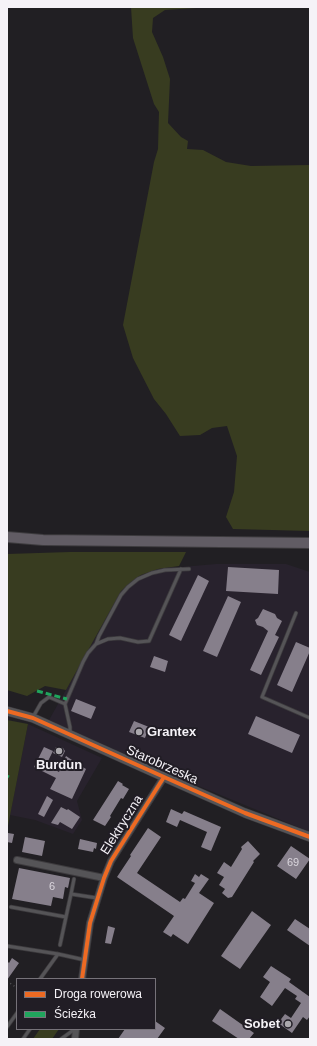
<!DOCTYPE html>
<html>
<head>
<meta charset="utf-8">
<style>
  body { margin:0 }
  #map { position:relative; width:317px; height:1046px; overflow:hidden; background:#211f23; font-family:Arial,sans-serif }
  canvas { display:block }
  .frame { position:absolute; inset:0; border:8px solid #f5f2f7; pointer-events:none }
  .legend { position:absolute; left:16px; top:978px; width:140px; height:52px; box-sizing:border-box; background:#211d25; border:1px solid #767279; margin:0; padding:5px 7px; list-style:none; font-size:12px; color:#f5f2f7 }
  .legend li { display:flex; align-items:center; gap:8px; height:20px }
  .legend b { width:20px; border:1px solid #767279 }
</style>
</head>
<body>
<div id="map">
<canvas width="317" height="1046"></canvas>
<div class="frame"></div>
<ul class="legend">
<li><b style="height:5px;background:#ed6a23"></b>Droga rowerowa</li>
<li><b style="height:5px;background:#20a55d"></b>Ścieżka</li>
</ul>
</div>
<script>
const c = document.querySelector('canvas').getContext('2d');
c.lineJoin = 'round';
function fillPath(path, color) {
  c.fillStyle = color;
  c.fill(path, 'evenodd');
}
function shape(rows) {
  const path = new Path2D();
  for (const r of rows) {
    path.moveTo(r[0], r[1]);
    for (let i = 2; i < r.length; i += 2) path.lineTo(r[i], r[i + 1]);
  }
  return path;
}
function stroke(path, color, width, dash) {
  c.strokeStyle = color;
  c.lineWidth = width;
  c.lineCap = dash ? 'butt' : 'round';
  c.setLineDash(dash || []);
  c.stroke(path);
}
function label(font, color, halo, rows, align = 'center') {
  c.font = font + ' Arial,sans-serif';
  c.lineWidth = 4;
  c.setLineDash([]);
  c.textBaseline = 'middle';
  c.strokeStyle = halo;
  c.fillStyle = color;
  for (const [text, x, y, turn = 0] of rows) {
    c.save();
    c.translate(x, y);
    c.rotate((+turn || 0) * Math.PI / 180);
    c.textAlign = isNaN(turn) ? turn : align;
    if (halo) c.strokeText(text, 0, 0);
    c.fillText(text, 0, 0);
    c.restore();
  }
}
const built = shape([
  [216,564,286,564,310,572,310,832,172,775,49,720,98,633,119,592,141,575,158,569],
  [28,724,102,758,77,801,82,820,73,834,35,820,10,815]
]);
const green = shape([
  [131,7,212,7,165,10,153,18,152,32,163,57,170,79,168,123,181,137,188,141,187,149,203,150,226,162,251,166,310,165,310,531,233,529,226,517,234,492,237,456,227,426,212,428,200,435,180,436,166,414,154,399,133,358,123,325,154,162,158,149,159,112,154,104,133,38],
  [70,552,186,552,179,566,158,569,141,575,131,582,121,591,66,690,45,686,27,696,7,690,7,554],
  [7,720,28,724,7,831],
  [40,1029,59,1029,52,1039,33,1039]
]);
const building = shape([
  [228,567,279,570,278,594,226,591],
  [198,575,209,581,181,641,169,635],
  [228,596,241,602,217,657,203,651],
  [263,609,275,614,277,618,282,621,275,635,279,637,261,675,250,670,268,631,263,627,257,625,255,620,258,618],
  [296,642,310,648,310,651,292,692,277,685],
  [154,656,168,661,165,672,150,667],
  [76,699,96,707,91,719,71,711],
  [256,716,300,735,292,753,248,734],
  [134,721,149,727,145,738,129,732],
  [44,747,53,751,46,765,59,772,66,756,72,760,72,761,86,769,72,799,50,789,56,778,34,767],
  [56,747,59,747,63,748,65,751,62,757,53,753],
  [118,781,123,784,122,785,129,789,123,799,121,798,110,816,111,817,105,826,93,820],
  [47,796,53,800,44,817,38,814],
  [61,807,67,810,68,809,80,817,72,829,60,822,58,825,51,823],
  [171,809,182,814,184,811,221,827,211,851,201,847,207,832,180,820,177,827,166,822],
  [148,828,161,837,137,873,180,902,183,898,185,899,195,883,191,881,195,874,199,877,201,874,209,879,199,893,214,903,188,944,173,934,171,937,163,932,174,916,117,877,131,856,130,855],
  [8,833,14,834,12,843,7,842],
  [25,837,45,841,42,856,22,852],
  [80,839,97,843,96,849,94,848,93,852,78,849],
  [248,841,260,854,253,861,254,862,232,897,228,898,222,893,225,889,219,885,224,877,217,873,224,862,231,867,242,849,241,847],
  [291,846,310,859,296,879,277,866],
  [19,868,70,878,68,888,65,887,63,899,53,897,51,906,12,899],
  [252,911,271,925,240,969,221,956],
  [295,919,310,929,310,946,287,930],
  [108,926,115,928,111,944,105,943],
  [12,958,19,963,7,980,7,961,9,963],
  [271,966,291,979,289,982,310,997,310,1016,307,1020,303,1017,292,1033,278,1023,285,1014,291,1018,301,1003,295,999,297,996,285,988,272,1006,260,997,270,982,263,977],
  [220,1009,254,1033,249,1039,239,1039,212,1021],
  [155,1021,165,1028,157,1039,118,1039,125,1029,155,1029]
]);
const path = shape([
  [7,981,17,988]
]);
const lane = shape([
  [296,613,262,697,310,718],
  [96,644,99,636,121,595,128,587,138,579,152,573,165,570,189,569],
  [65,704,83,662,88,653,96,644,108,639,120,638,138,642,149,641,181,569],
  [33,717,41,703,49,697,65,704,70,727,70,732],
  [71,894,74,879],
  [11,907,66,917,71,894,97,898],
  [60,945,66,917],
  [7,946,58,954,85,960],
  [40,979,58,954],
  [7,1027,17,1013],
  [23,1039,30,1029],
  [61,1039,75,1029]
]);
const street = shape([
  [17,860,104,878],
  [82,979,90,923,104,878,111,861,164,777],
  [75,1039,76,1029]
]);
const secondary = shape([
  [7,711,33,718,164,777,245,813,310,837]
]);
const primary = shape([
  [7,537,43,540,310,543]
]);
const quiet = shape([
  [37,691,67,699],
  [7,776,9,777]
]);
const cycleway = shape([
  [7,711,33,718,164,777,245,813,310,837],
  [82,979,90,923,104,878,111,861,164,777]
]);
const markers = [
  [139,732,4,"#aba8ad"],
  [59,751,4,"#aba8ad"],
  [288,1024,4,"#aba8ad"]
];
const numberNames = [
  ["69",293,863],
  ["6",52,887]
];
const poiNames = [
  ["Grantex",147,732],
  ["Burdun",59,765,"center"],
  ["Sobet",280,1024,"right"]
];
const streetNames = [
  ["Starobrzeska",162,765,24],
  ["Elektryczna",122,825,-58]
];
fillPath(built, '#28222d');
fillPath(green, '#383c20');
fillPath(building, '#867f8b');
stroke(lane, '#3d3b3e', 4.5);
stroke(street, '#3d3b3e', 8);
stroke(secondary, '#3d3b3e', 10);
stroke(primary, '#3d3b3e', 12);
stroke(path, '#575659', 1.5, [1, 3]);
stroke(lane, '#555457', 3);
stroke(street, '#555457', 6);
stroke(secondary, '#555457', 9);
stroke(primary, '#615c64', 10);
stroke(quiet, '#20a55d', 3, [6, 3]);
stroke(cycleway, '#ed6a23', 4);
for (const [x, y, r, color] of markers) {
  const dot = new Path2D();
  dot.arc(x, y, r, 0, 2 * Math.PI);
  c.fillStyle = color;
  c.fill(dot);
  stroke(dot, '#211d25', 1.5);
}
label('11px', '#d9d5dc', null, numberNames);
label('bold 13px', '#f5f2f7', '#211d25', poiNames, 'left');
label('13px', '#f5f2f7', '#211d25', streetNames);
</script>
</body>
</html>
